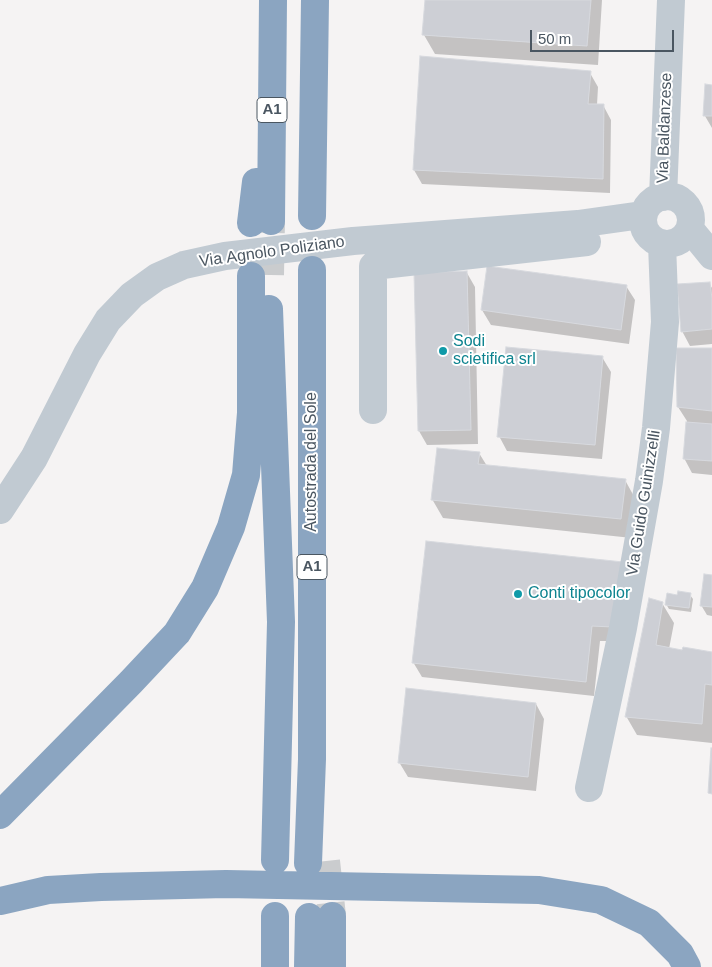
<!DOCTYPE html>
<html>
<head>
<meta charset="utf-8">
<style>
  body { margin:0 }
  #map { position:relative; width:712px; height:967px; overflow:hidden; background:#f5f3f3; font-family:Arial,sans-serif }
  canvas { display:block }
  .scale { position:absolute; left:530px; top:30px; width:144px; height:22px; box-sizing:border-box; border:2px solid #4a5661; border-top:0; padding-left:6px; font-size:15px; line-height:18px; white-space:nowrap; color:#4a5661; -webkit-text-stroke:4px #fff; paint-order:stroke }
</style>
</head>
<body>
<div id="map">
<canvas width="712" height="967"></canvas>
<div class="scale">50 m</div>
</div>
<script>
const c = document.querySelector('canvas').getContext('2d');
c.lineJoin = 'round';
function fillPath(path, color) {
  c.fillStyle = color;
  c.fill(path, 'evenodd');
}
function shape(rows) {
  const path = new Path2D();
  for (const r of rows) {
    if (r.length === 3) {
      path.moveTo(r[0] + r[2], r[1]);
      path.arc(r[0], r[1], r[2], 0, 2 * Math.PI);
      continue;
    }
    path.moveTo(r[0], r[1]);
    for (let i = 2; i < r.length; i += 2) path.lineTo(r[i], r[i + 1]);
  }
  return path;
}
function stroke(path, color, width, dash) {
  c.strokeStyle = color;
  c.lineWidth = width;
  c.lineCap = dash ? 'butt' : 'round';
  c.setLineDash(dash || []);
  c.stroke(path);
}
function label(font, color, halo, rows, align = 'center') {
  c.font = font + ' Arial,sans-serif';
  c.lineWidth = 4;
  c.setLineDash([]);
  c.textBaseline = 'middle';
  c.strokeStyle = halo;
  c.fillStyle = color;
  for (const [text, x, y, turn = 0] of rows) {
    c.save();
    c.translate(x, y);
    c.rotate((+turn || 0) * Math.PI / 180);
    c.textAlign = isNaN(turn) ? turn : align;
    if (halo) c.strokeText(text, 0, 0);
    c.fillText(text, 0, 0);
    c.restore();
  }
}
const shadow = shape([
  [426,0,602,0,598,65,435,54,424,35],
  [590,73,598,87,597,105,603,105,611,120,610,193,422,184,414,170],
  [712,86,712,128,705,116],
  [488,267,626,286,635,300,629,344,491,325,482,310],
  [467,273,475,287,478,444,427,445,419,431],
  [709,283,712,288,712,344,690,346,682,331],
  [712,349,712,475,692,473,684,458,687,421,678,407],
  [602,357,611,372,602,459,507,451,499,436],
  [479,453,487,466,625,480,636,500,632,538,443,518,432,499],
  [712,577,712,616,707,615,701,605],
  [630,578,620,641,600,641,594,696,422,677,413,662],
  [690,595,693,599,691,612,669,609,666,604,678,596],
  [662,603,674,623,669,649,712,653,712,743,637,735,626,716],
  [536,704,544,719,536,791,408,777,399,762]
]);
const building = shape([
  [425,0,591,0,587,46,422,35,425,0],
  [420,56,591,71,588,104,604,104,603,179,413,170,420,56],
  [705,84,712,85,712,116,703,116,705,84],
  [487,266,627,285,621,330,481,310,487,266],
  [467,271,471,430,418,431,414,273,467,271],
  [710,282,712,299,712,329,681,332,677,284,710,282],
  [506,347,603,356,595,445,497,437,506,347],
  [676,348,712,348,712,411,677,407,676,348],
  [686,422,712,424,712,461,683,459,686,422],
  [437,448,480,452,478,464,626,479,621,519,431,500,437,448],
  [426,541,623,562,612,627,592,626,586,682,412,663,426,541],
  [704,574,712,575,712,607,700,606,704,574],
  [678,591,691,593,689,608,665,605,667,593,677,595,678,591],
  [649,598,663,602,656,645,682,650,683,647,712,652,712,685,705,684,702,724,625,717,649,598],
  [406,688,536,703,528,777,398,763,406,688],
  [711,748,712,748,712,794,708,793,711,748]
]);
const highwayTunnel = shape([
  [270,275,271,221],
  [326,861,332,916]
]);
const minor = shape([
  [667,220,24],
  [663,197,671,0],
  [690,229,712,256],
  [373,410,373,266,587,242],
  [0,510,34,458,87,354,108,320,132,295,157,277,184,265,225,256,353,241,578,224,642,215],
  [589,788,623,628,649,481,656,428,665,322,662,244]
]);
const highway = shape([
  [312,216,315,0],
  [271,221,273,0],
  [251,223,256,182],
  [269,309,281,622,275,860],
  [0,815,131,682,177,633,205,588,231,527,246,475,251,413,251,276],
  [308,863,312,759,312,270],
  [0,901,48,890,101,887,226,884,539,890,601,900,649,923,680,954,687,967],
  [332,916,332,967],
  [275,967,275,916],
  [308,967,309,917]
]);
const markers = [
  [443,351,5,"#0f9aa8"],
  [518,594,5,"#0f9aa8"]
];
const shields = [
  [272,110,30],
  [312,567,30]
];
const shieldNames = [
  ["A1",272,110],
  ["A1",312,567]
];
const streetNames = [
  ["Via Baldanzese",665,128,-88],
  ["Via Agnolo Poliziano",272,252,-8],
  ["Autostrada del Sole",312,462,-90],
  ["Via Guido Guinizzelli",644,503,-81]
];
const cultureNames = [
  ["Sodi",453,342],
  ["scietifica srl",453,360],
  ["Conti tipocolor",528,594]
];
fillPath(shadow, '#0003');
fillPath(building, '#cdcfd5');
stroke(building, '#d7d9de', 1);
stroke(highwayTunnel, '#caccce', 28, [28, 14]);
stroke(minor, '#c1cad2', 28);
stroke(highway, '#8ba5c1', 28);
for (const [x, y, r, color] of markers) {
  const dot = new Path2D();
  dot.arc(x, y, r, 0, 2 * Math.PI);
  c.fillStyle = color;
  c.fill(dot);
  stroke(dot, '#fff', 2);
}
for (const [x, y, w] of shields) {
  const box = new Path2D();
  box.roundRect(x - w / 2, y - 12.5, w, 25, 4);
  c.fillStyle = '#fff';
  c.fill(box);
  stroke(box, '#4a5661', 1);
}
label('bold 15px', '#4a5661', null, shieldNames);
label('16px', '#4a5661', '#fff', streetNames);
label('16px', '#0d838f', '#fff', cultureNames, 'left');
</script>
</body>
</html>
